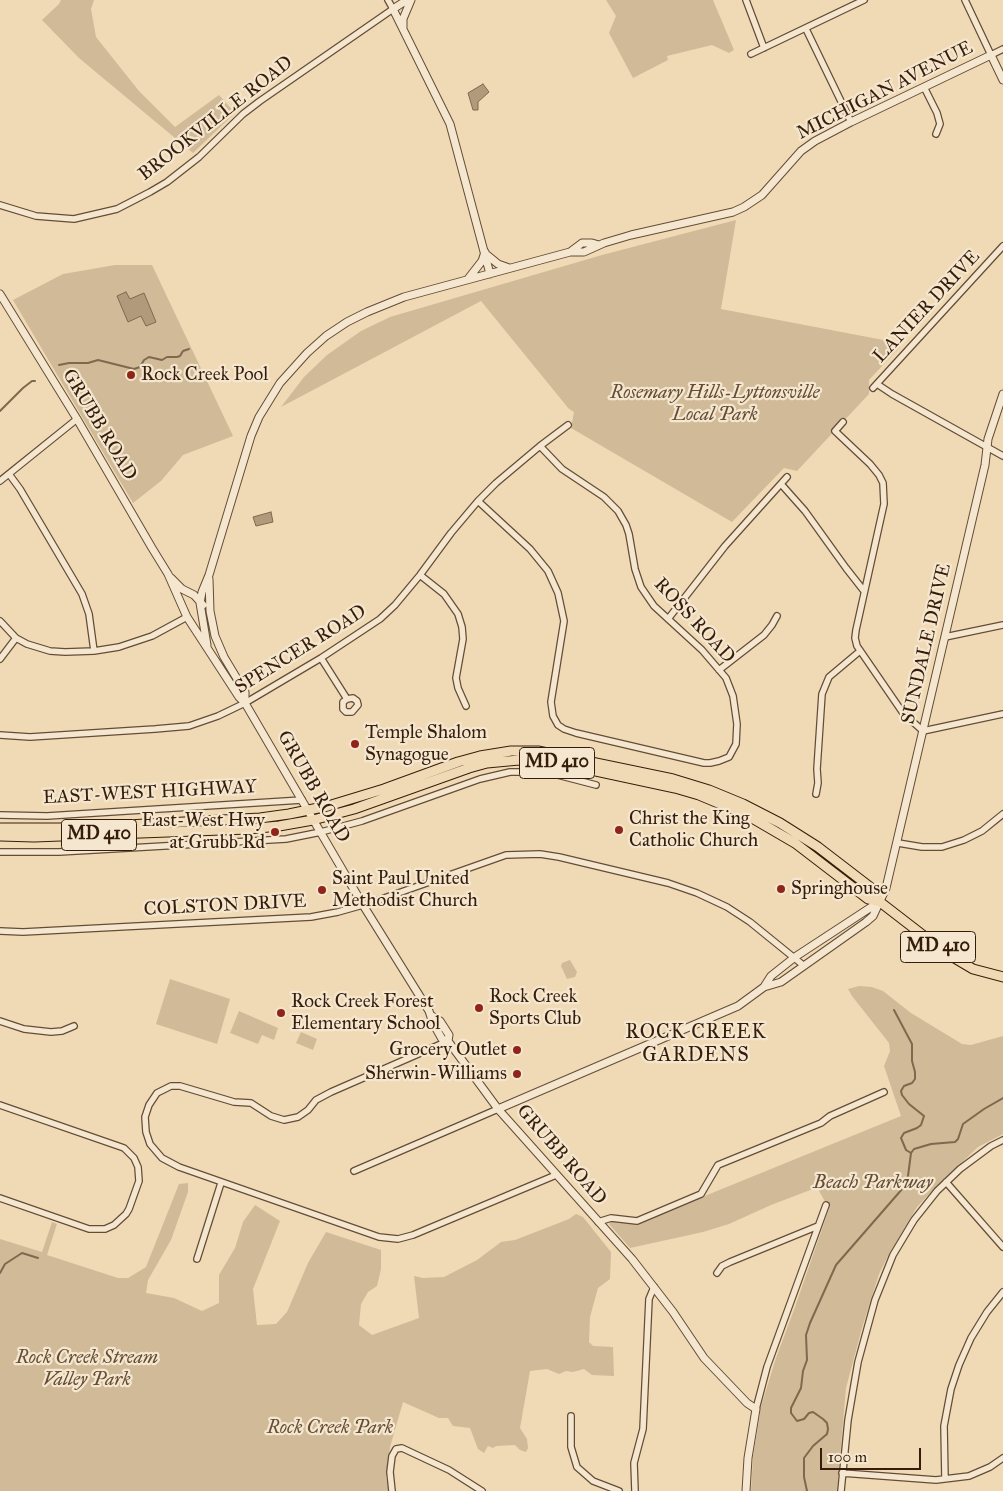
<!DOCTYPE html>
<html>
<head>
<meta charset="utf-8">
<style>
  body { margin:0 }
  #map { position:relative; width:1003px; height:1491px; overflow:hidden; background:#f0dab5; font-family:"IM FELL Great Primer",serif }
  canvas { display:block }
  .scale { position:absolute; left:820px; top:1448px; width:101px; height:22px; box-sizing:border-box; border:2px solid #361d0b; border-top:0; padding-left:6px; font-size:15px; line-height:18px; white-space:nowrap; color:#361d0b; -webkit-text-stroke:4px #f5e7cf; paint-order:stroke }
</style>
</head>
<body>
<div id="map">
<canvas width="1003" height="1491"></canvas>
<div class="scale">100 m</div>
</div>
<script>
const c = document.querySelector('canvas').getContext('2d');
c.lineJoin = 'round';
function fillPath(path, color) {
  c.fillStyle = color;
  c.fill(path, 'evenodd');
}
function shape(rows) {
  const path = new Path2D();
  for (const r of rows) {
    path.moveTo(r[0], r[1]);
    for (let i = 2; i < r.length; i += 2) path.lineTo(r[i], r[i + 1]);
  }
  return path;
}
function stroke(path, color, width, dash) {
  c.strokeStyle = color;
  c.lineWidth = width;
  c.lineCap = dash ? 'butt' : 'round';
  c.setLineDash(dash || []);
  c.stroke(path);
}
function label(font, color, halo, rows, align = 'center') {
  c.font = font + ' "IM FELL Great Primer",serif';
  c.lineWidth = 4.5;
  c.setLineDash([]);
  c.textBaseline = 'middle';
  c.strokeStyle = halo;
  c.fillStyle = color;
  for (const [text, x, y, turn = 0] of rows) {
    c.save();
    c.translate(x, y);
    c.rotate((+turn || 0) * Math.PI / 180);
    c.textAlign = isNaN(turn) ? turn : align;
    if (halo) c.strokeText(text, 0, 0);
    c.fillText(text, 0, 0);
    c.restore();
  }
}
const green = shape([
  [61,0,94,0,91,9,96,37,139,91,175,127,219,95,235,113,193,153,79,58,42,20,59,4],
  [606,0,713,0,734,50,729,53,712,45,667,56,668,60,633,78,609,33,616,16],
  [736,220,721,309,899,343,900,347,869,380,869,394,797,471,784,468,732,522,571,428,574,412,569,409,481,301,281,407,304,377,327,355,361,331,390,317,602,255],
  [115,265,152,265,233,436,183,455,161,481,133,503,13,300,63,274],
  [570,960,577,972,575,977,567,979,561,966,562,963],
  [170,979,230,999,217,1044,156,1024],
  [859,986,872,987,883,991,911,1013,962,1044,971,1045,1003,1036,1003,1134,978,1147,934,1189,917,1207,890,1252,879,1274,862,1328,846,1388,837,1491,751,1491,753,1457,760,1414,759,1413,776,1358,795,1307,829,1209,818,1189,813,1189,771,1205,729,1224,703,1232,630,1248,609,1224,611,1221,636,1224,901,1116,884,1066,890,1051,889,1043,852,996,848,989],
  [239,1011,278,1028,274,1040,262,1035,258,1044,230,1033],
  [301,1032,317,1039,313,1050,296,1043],
  [188,1183,188,1192,171,1240,148,1280,146,1293,174,1298,202,1311,219,1303,219,1275,235,1248,243,1222,255,1205,280,1221,253,1289,257,1325,276,1324,287,1312,308,1263,326,1232,381,1250,381,1269,377,1286,368,1292,361,1304,359,1325,372,1335,419,1318,414,1276,423,1278,444,1277,477,1260,501,1242,515,1240,569,1219,576,1214,583,1217,611,1252,610,1279,598,1288,590,1317,589,1342,593,1346,613,1347,614,1376,592,1375,584,1369,573,1372,566,1371,559,1374,547,1369,530,1371,520,1428,527,1439,528,1448,526,1452,520,1450,515,1445,496,1446,493,1448,488,1446,484,1453,478,1449,470,1428,453,1426,448,1418,439,1418,403,1402,390,1447,386,1477,389,1491,0,1491,0,1239,42,1252,52,1222,57,1224,47,1255,118,1278,128,1278,146,1267,179,1184]
]);
const water = shape([
  [483,84,489,92,478,102,478,110,473,110,468,93,483,84],
  [126,292,130,299,144,293,156,322,146,326,141,316,128,322,117,296,126,292],
  [271,512,273,522,256,526,253,517,271,512]
]);
const stream = shape([
  [59,365,69,363,88,363,98,360,134,369,140,367,144,360,149,357,162,360,167,357,177,357,180,356,183,351,189,349],
  [0,411,23,388,32,381,35,381],
  [894,1010,912,1044,912,1061,915,1072,915,1079,912,1083,904,1086,901,1091,902,1095,909,1104,924,1116,921,1125,917,1128,904,1133,901,1138,906,1150,911,1153],
  [0,1273,5,1264,22,1253,38,1258],
  [807,1491,804,1477,804,1458,813,1446,827,1434,828,1429,827,1423,823,1419,813,1412,809,1413,804,1419,797,1421,791,1413,791,1408,801,1388,803,1371,807,1360,806,1335,810,1323,836,1265,903,1188,908,1176,911,1153,914,1149,931,1144,955,1142,958,1139,963,1124,984,1109,1003,1098]
]);
const minor = shape([
  [746,0,764,48],
  [965,0,991,55,1003,49],
  [806,29,851,122],
  [751,54,864,0],
  [924,87,937,113,940,124,936,134],
  [0,205,36,216,74,219,117,209,150,192,167,182,199,157,243,114,260,101,393,9,388,0],
  [877,384,892,394,1003,456],
  [873,388,1003,246],
  [843,422,835,431,870,464,879,475,883,483,884,504,856,630,855,638,857,646,903,713,923,731,1003,714],
  [9,474,20,489,82,594,89,614,94,651],
  [0,481,77,419],
  [781,484,805,511,846,568,864,591],
  [478,501,530,549,548,571,558,593,564,621,551,702,553,716,558,725,564,729,576,733,704,763,710,763,719,761,729,757,736,744,737,724,733,696,726,678,702,650,654,606,641,587,635,569,629,534,626,525,618,511,604,497,562,469,540,446],
  [420,575,444,594,458,614,462,627,463,639,456,678,458,688,466,706],
  [668,619,725,546,787,477],
  [0,621,16,638,27,644,50,651,65,652,94,651,119,647,152,636,187,617],
  [945,637,1003,625],
  [321,658,347,699,343,702,343,709,346,712,352,712,358,705,357,701,353,698,347,699],
  [0,659,16,638],
  [719,670,764,635,772,625,777,616],
  [0,735,30,737,155,729,189,726,218,716,245,703,321,658,380,619,395,605,420,575,451,533,478,501,496,483,540,446,568,425],
  [816,794,818,783,817,769,822,694,829,677,860,651],
  [0,815,47,816,302,800],
  [898,843,922,847,942,847,964,840,982,831,1003,814],
  [0,852,59,852,286,839,321,832,362,821,480,779,510,772,546,772,596,785],
  [0,931,23,932,311,917,338,912,370,903,506,855,540,854,559,857,668,883,697,893,727,907,750,922,803,965],
  [0,1021,24,1029,51,1032,62,1031,74,1026],
  [448,1041,331,1092,316,1100,308,1110,298,1117,284,1120,271,1116,251,1103,234,1102,180,1086,171,1086,157,1093,149,1105,145,1117,146,1132,150,1144,162,1158,179,1167,379,1237,398,1239,413,1235,556,1175],
  [0,1105,124,1148,134,1158,138,1167,139,1181,129,1209,126,1214,114,1225,105,1229,89,1229,0,1198],
  [354,1171,498,1109],
  [946,1182,1003,1247],
  [598,1222,611,1218,637,1221,701,1194,718,1165,821,1123,830,1116,884,1092],
  [197,1259,221,1183],
  [717,1273,722,1266,730,1262,818,1226],
  [756,1409,767,1367,826,1205],
  [571,1416,571,1447,577,1467,593,1481,619,1491],
  [842,1473,936,1480,969,1476,990,1467,1003,1458],
  [945,1479,944,1426,951,1389,959,1365,971,1338,987,1312,1003,1292],
  [392,1491,390,1472,392,1456,396,1449,402,1448,449,1470,482,1491],
  [635,1491,634,1463,643,1429,649,1299,654,1287],
  [841,1491,848,1420,858,1362,875,1300,893,1255,914,1220,937,1191,960,1169,991,1146,1003,1140]
]);
const tertiary = shape([
  [407,0,393,9,450,124,490,274],
  [403,27,403,19,411,0],
  [570,252,582,243,592,243,599,245],
  [487,255,498,264,509,268],
  [468,279,482,261,485,252],
  [0,294,77,419,152,548,168,574,187,617,239,697,245,703,363,905,429,1011,433,1023,442,1039,448,1041,498,1109,632,1259,673,1312,704,1358,747,1403,756,1409,748,1458,746,1491],
  [171,578,182,589,194,595,203,605],
  [209,579,210,611,215,636,224,657,245,692,245,703],
  [207,645,200,603,202,592,209,575,251,436,259,417,280,383,307,353,326,336,347,322,367,312,404,297,570,252,584,252,604,243,631,235,733,212,744,207,762,195,801,151,815,141,851,122,991,55,1003,80],
  [764,987,781,982,866,922,873,916,886,888,985,465,988,439,1003,394],
  [432,1016,440,1021,449,1035,448,1041],
  [498,1109,738,1006,764,987,771,976,795,957,879,902]
]);
const primary = shape([
  [0,828,70,828,260,818,289,814,328,806,384,789,458,762,480,756,511,751,538,751,673,779,709,790,743,804,780,823,818,847,874,890,880,902],
  [0,836,34,837,248,829,279,826,313,820,354,809,469,768,487,763,519,760,554,762,675,788,699,795,747,815,795,843,868,899,880,902,946,953,973,969,1003,977]
]);
const markers = [
  [131,375,5,"#8f2418"],
  [355,744,5,"#8f2418"],
  [619,830,5,"#8f2418"],
  [275,832,5,"#8f2418"],
  [781,889,5,"#8f2418"],
  [322,890,5,"#8f2418"],
  [479,1008,5,"#8f2418"],
  [281,1013,5,"#8f2418"],
  [517,1050,5,"#8f2418"],
  [517,1074,5,"#8f2418"]
];
const shields = [
  [557,763,75],
  [99,835,75],
  [938,947,75]
];
const shieldNames = [
  ["MD 410",557,763],
  ["MD 410",99,835],
  ["MD 410",938,947]
];
const streetNames = [
  ["MICHIGAN AVENUE",885,91,-27],
  ["BROOKVILLE ROAD",216,119,-38],
  ["LANIER DRIVE",927,307,-47],
  ["GRUBB ROAD",99,425,59],
  ["ROSS ROAD",694,621,47],
  ["SUNDALE DRIVE",927,644,-77],
  ["SPENCER ROAD",301,650,-32],
  ["GRUBB ROAD",313,787,60],
  ["EAST-WEST HIGHWAY",150,793,-3],
  ["COLSTON DRIVE",225,906,-3],
  ["GRUBB ROAD",561,1155,49]
];
const poiNames = [
  ["Rock Creek Pool",141,375],
  ["Temple Shalom",365,733],
  ["Synagogue",365,755],
  ["Christ the King",629,819],
  ["Catholic Church",629,841],
  ["East-West Hwy",265,821,"right"],
  ["at Grubb Rd",265,843,"right"],
  ["Saint Paul United",332,879],
  ["Methodist Church",332,901],
  ["Springhouse",791,889],
  ["Rock Creek",489,997],
  ["Sports Club",489,1019],
  ["Rock Creek Forest",291,1002],
  ["Elementary School",291,1024],
  ["Grocery Outlet",507,1050,"right"],
  ["Sherwin-Williams",507,1074,"right"]
];
const parkNames = [
  ["Rosemary Hills-Lyttonsville",715,393],
  ["Local Park",715,415],
  ["Beach Parkway",873,1183],
  ["Rock Creek Stream",87,1358],
  ["Valley Park",87,1380],
  ["Rock Creek Park",330,1428]
];
const neighbourhoodNames = [
  ["ROCK CREEK",696,1033],
  ["GARDENS",696,1056]
];
fillPath(green, '#d0ba98');
fillPath(water, '#b19a7b');
stroke(water, '#80684e', 1);
stroke(stream, '#80684e', 2);
stroke(minor, '#644c36', 8);
stroke(tertiary, '#644c36', 9);
stroke(primary, '#361d0b', 11);
stroke(minor, '#f5e7cf', 5.5);
stroke(tertiary, '#f5e7cf', 7);
stroke(primary, '#f0dab5', 9);
for (const [x, y, r, color] of markers) {
  const dot = new Path2D();
  dot.arc(x, y, r, 0, 2 * Math.PI);
  c.fillStyle = color;
  c.fill(dot);
  stroke(dot, '#f5e7cf', 2);
}
for (const [x, y, w] of shields) {
  const box = new Path2D();
  box.roundRect(x - w / 2, y - 15.5, w, 31, 4);
  c.fillStyle = '#f5e7cf';
  c.fill(box);
  stroke(box, '#361d0b', 1);
}
label('bold 18px', '#361d0b', null, shieldNames);
label('19px', '#361d0b', '#f5e7cf', streetNames);
label('19px', '#361d0b', '#f5e7cf', poiNames, 'left');
label('italic 19px', '#644c35', '#f5e7cf', parkNames);
c.letterSpacing = '1px';
label('20px', '#361d0b', '#f5e7cf', neighbourhoodNames);
c.letterSpacing = '0px';
</script>
</body>
</html>
